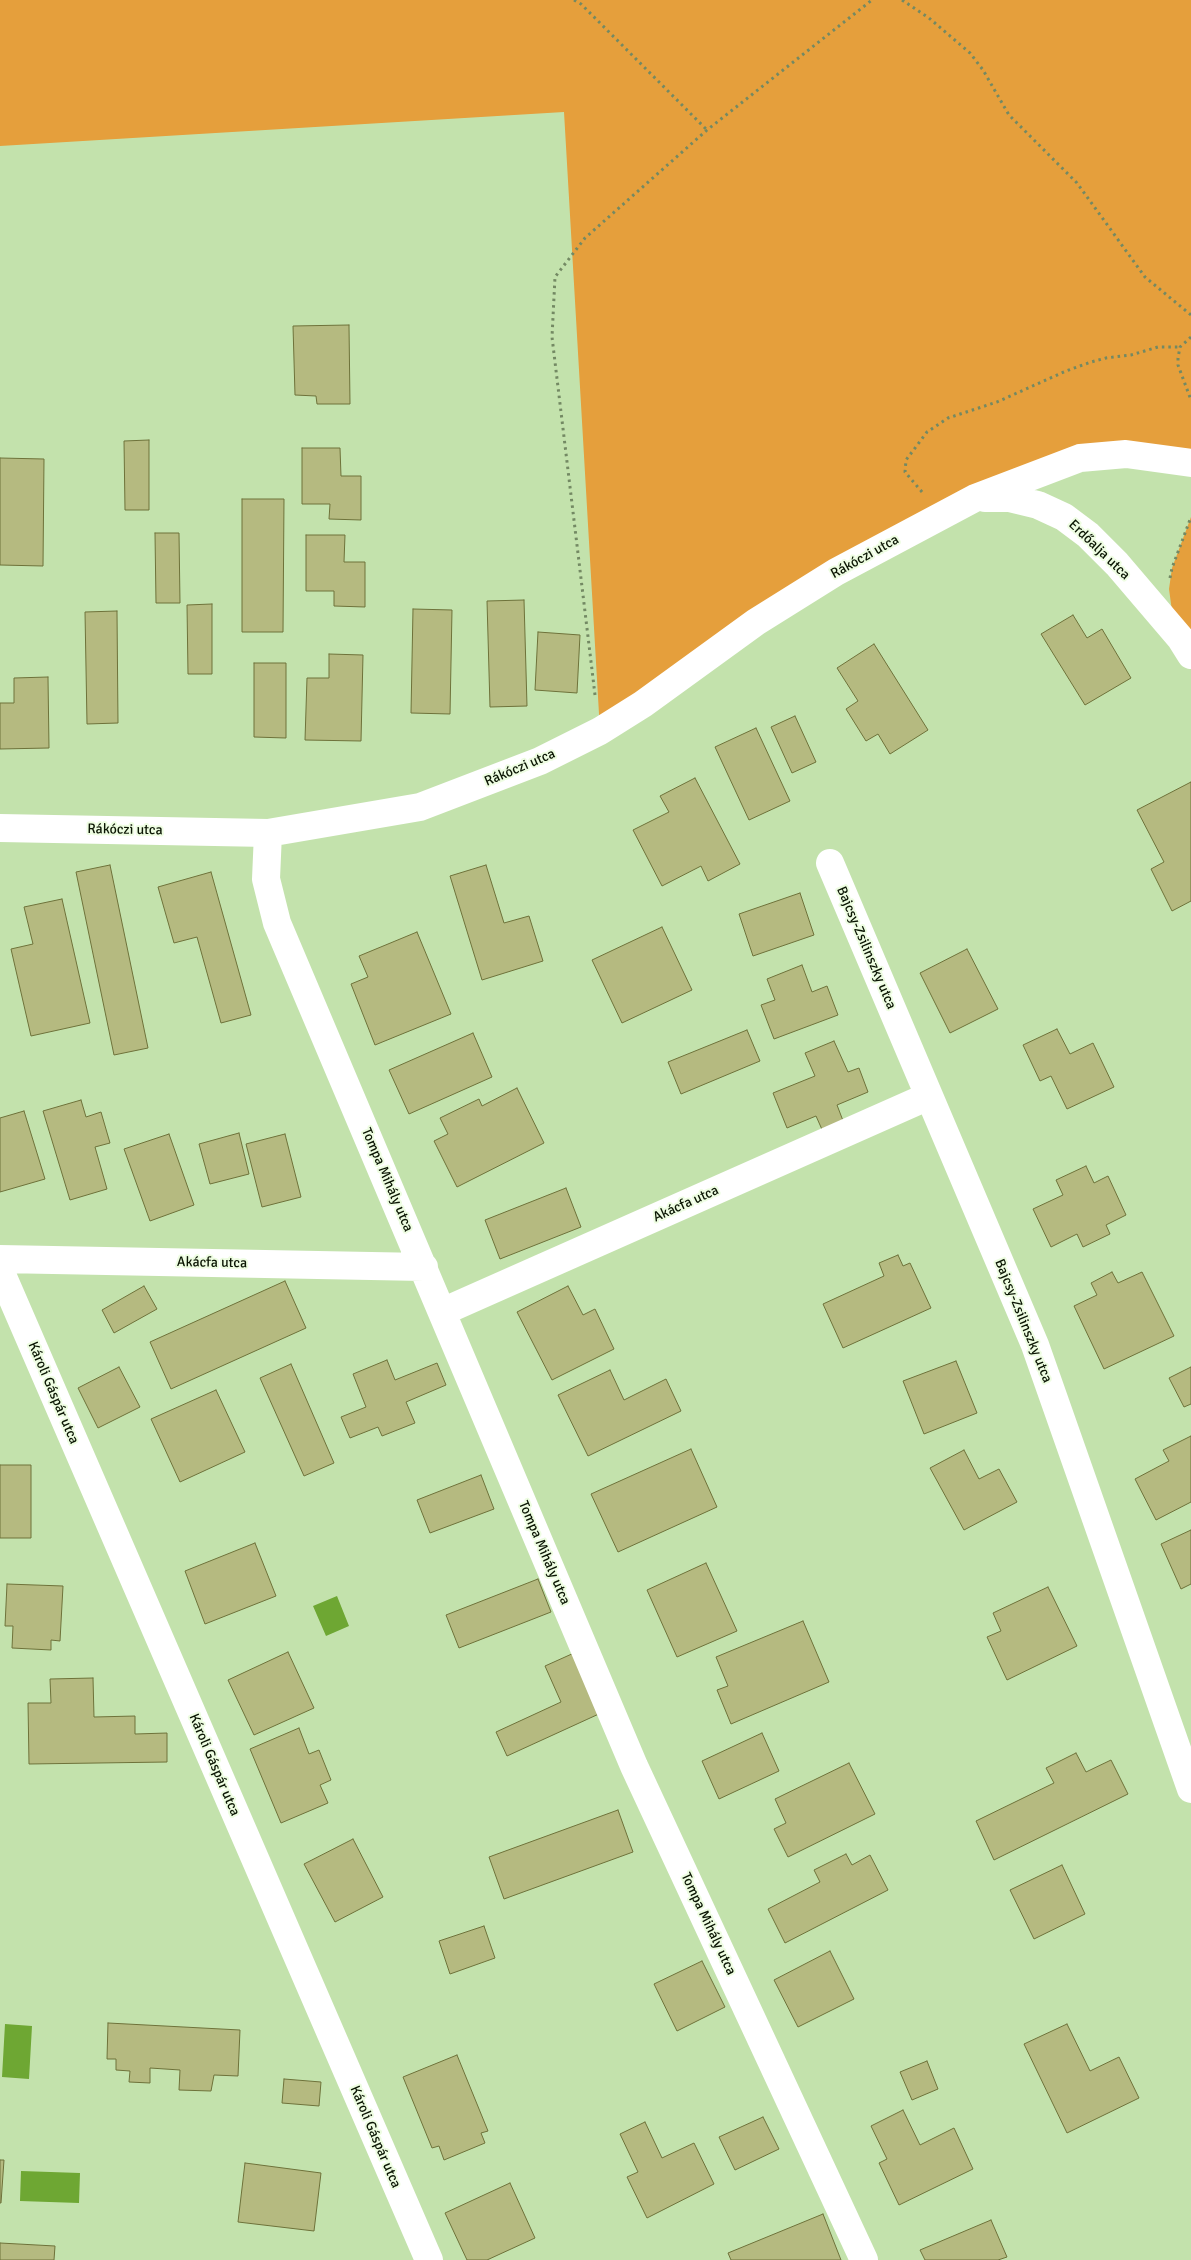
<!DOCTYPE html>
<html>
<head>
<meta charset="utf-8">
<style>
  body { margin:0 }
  canvas { display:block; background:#c3e2ac }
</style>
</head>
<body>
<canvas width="1191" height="2260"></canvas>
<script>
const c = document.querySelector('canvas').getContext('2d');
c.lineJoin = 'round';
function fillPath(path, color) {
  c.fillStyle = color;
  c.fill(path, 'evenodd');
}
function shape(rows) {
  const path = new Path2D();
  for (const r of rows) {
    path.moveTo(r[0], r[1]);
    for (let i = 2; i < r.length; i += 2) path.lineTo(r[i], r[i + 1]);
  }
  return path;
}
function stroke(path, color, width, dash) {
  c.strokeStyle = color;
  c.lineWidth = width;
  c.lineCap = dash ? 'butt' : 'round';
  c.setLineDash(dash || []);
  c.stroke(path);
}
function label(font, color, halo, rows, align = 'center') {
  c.font = font + ' Signika,sans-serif';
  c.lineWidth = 4;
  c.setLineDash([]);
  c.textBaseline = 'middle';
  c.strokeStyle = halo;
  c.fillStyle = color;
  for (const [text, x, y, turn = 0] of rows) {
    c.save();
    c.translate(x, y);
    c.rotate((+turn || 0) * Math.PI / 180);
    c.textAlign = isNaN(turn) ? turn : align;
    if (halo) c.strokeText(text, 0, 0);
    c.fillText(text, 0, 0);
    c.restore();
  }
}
const green = shape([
  [0,0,1191,0,1191,463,1126,454,975,498,600,731,564,112,0,146],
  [1191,517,1191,655,1172,611,1169,589,1172,568]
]);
const water = shape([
  [337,1596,349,1626,326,1636,313,1606],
  [5,2024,32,2026,29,2079,2,2077],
  [21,2171,80,2173,79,2203,20,2201]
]);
const building = shape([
  [349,325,350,404,317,404,316,396,295,395,293,326,349,325],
  [149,440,149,510,125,510,124,441,149,440],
  [302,448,340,448,341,476,361,476,361,520,329,519,330,504,302,504,302,448],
  [0,458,44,459,43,566,0,565,0,458],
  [242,499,284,499,283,632,242,632,242,499],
  [155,533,179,533,180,603,156,603,155,533],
  [306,535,345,535,344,562,365,562,365,607,334,606,334,591,306,591,306,535],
  [524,600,527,706,490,707,487,601,524,600],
  [212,604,212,674,188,674,187,605,212,604],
  [413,609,452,610,450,714,411,713,413,609],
  [117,611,118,723,87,724,85,612,117,611],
  [1073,615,1087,638,1102,629,1131,678,1085,705,1041,634,1073,615],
  [538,632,580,635,577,693,535,690,538,632],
  [874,644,928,730,890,754,878,734,866,741,846,709,858,701,837,668,874,644],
  [329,654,363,655,361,741,305,740,307,678,329,678,329,654],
  [254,663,286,663,286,738,254,737,254,663],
  [48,677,49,748,0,749,0,703,14,703,14,678,48,677],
  [795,716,816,762,792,773,771,727,795,716],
  [756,728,790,801,749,820,715,747,756,728],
  [695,778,740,864,708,881,701,866,662,886,633,830,669,812,660,796,695,778],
  [1191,782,1191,901,1172,911,1151,869,1164,862,1137,810,1191,782],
  [110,865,148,1048,114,1055,76,872,110,865],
  [486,865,504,923,529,916,543,961,482,980,450,876,486,865],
  [211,872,251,1015,221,1023,197,937,174,943,158,887,211,872],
  [800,893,814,935,753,956,739,914,800,893],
  [62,899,90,1023,31,1036,11,949,33,944,24,907,62,899],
  [662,927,692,990,622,1023,592,960,662,927],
  [417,932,451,1014,375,1045,351,984,368,977,359,956,417,932],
  [967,949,998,1009,950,1033,920,973,967,949],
  [802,965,812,992,827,986,838,1015,774,1039,761,1005,775,1000,767,979,802,965],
  [1057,1029,1070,1054,1093,1043,1114,1087,1067,1109,1051,1076,1040,1081,1023,1045,1057,1029],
  [747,1030,760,1061,681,1094,668,1062,747,1030],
  [473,1033,492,1077,409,1114,389,1070,473,1033],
  [834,1041,848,1072,859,1068,868,1092,837,1105,845,1126,824,1134,816,1116,787,1128,773,1093,815,1076,805,1053,834,1041],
  [517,1088,544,1143,457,1187,434,1141,448,1134,440,1118,479,1099,482,1106,517,1088],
  [81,1100,86,1117,101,1112,110,1143,95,1147,107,1189,70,1200,43,1111,81,1100],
  [24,1111,45,1179,0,1192,0,1118,24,1111],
  [239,1133,249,1174,210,1184,199,1144,239,1133],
  [169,1134,194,1205,150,1221,124,1149,169,1134],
  [285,1134,301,1197,262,1207,246,1144,285,1134],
  [1086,1166,1094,1183,1108,1176,1126,1215,1106,1225,1110,1234,1083,1247,1077,1234,1051,1247,1033,1209,1063,1195,1056,1180,1086,1166],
  [566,1188,581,1227,500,1259,485,1220,566,1188],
  [898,1255,903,1266,910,1263,931,1308,843,1348,823,1304,884,1276,879,1263,898,1255],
  [1112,1272,1118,1283,1142,1272,1174,1336,1104,1369,1074,1306,1097,1295,1091,1283,1112,1272],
  [285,1281,306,1328,171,1389,150,1342,285,1281],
  [144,1286,157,1309,114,1333,102,1310,144,1286],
  [568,1286,583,1315,595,1309,614,1349,552,1380,517,1312,568,1286],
  [387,1360,395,1380,437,1363,446,1385,406,1402,415,1423,382,1436,378,1427,350,1438,341,1417,366,1407,353,1374,387,1360],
  [956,1361,977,1413,924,1434,903,1381,956,1361],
  [291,1364,334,1463,304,1476,260,1378,291,1364],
  [119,1367,140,1407,98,1428,78,1388,119,1367],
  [1191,1367,1191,1404,1184,1407,1169,1378,1191,1367],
  [610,1370,624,1400,666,1379,681,1411,588,1456,558,1395,610,1370],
  [216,1390,245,1452,180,1482,151,1419,216,1390],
  [1191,1436,1191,1502,1156,1520,1135,1479,1169,1461,1163,1450,1191,1436],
  [691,1449,717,1507,618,1552,591,1494,691,1449],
  [964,1450,979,1479,999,1469,1017,1502,964,1530,930,1468,964,1450],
  [0,1465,31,1465,31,1538,0,1538,0,1465],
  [481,1475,494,1509,430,1533,417,1500,481,1475],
  [1191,1530,1191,1584,1181,1589,1161,1544,1191,1530],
  [255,1543,276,1596,205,1624,185,1571,255,1543],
  [706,1563,737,1631,677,1657,647,1590,706,1563],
  [538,1579,551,1612,459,1648,446,1615,538,1579],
  [7,1584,63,1586,60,1641,51,1640,51,1650,12,1648,13,1626,5,1626,7,1584],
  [1048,1587,1077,1646,1007,1680,987,1637,1001,1631,993,1613,1048,1587],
  [803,1621,829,1682,731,1724,717,1690,728,1686,716,1657,803,1621],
  [288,1652,314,1708,254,1735,228,1680,288,1652],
  [574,1653,601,1713,507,1756,496,1732,561,1702,545,1666,574,1653],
  [93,1678,94,1717,135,1716,135,1734,167,1733,167,1762,29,1764,28,1703,51,1703,50,1679,93,1678],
  [299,1728,309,1754,319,1750,331,1780,320,1785,328,1803,281,1823,250,1749,299,1728],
  [762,1733,779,1771,719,1799,702,1761,762,1733],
  [1076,1753,1086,1772,1111,1760,1128,1794,994,1860,976,1821,1054,1783,1046,1768,1076,1753],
  [849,1763,875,1814,788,1857,774,1829,786,1823,775,1799,849,1763],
  [618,1810,633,1852,504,1899,489,1857,618,1810],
  [353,1839,383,1897,335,1922,304,1864,353,1839],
  [846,1854,852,1865,870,1855,888,1890,785,1943,768,1909,820,1882,814,1870,846,1854],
  [1062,1865,1085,1914,1034,1939,1010,1890,1062,1865],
  [484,1926,495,1958,450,1974,439,1941,484,1926],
  [830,1951,854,1999,798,2027,774,1980,830,1951],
  [702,1961,725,2007,677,2031,654,1984,702,1961],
  [108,2023,240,2030,238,2076,214,2075,211,2091,179,2090,180,2070,150,2068,150,2083,129,2082,130,2071,116,2070,116,2059,107,2059,108,2023],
  [1067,2024,1090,2071,1119,2057,1139,2098,1067,2133,1024,2044,1067,2024],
  [457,2055,488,2131,481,2133,485,2143,444,2160,439,2146,432,2148,403,2077,457,2055],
  [927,2061,938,2089,912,2100,900,2072,927,2061],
  [284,2079,321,2082,319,2106,282,2103,284,2079],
  [903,2110,920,2145,954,2128,973,2169,899,2205,879,2163,887,2159,871,2126,903,2110],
  [763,2117,779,2149,735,2170,719,2137,763,2117],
  [645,2122,662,2158,694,2143,714,2184,647,2218,627,2177,638,2172,620,2134,645,2122],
  [0,2160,4,2160,1,2203,0,2203,0,2160],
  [245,2163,321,2173,314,2231,238,2222,245,2163],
  [510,2183,535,2238,487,2260,467,2260,445,2213,510,2183],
  [823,2214,841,2260,731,2260,728,2253,823,2214],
  [991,2220,1007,2257,998,2260,925,2260,920,2250,991,2220],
  [0,2243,55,2246,54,2260,0,2260,0,2243]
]);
const path = shape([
  [574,0,581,4,707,130],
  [902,0,929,18,970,53,983,70,1009,115,1077,183,1145,277,1191,315],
  [1191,337,1180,347,1178,358,1178,365,1191,400],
  [922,492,905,472,906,460,927,432,948,418,997,402,1066,371,1091,362,1106,358,1131,355,1158,347,1180,347],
  [1170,578,1172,568,1191,517],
  [595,695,552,337,555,277,585,238,707,130,872,0]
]);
const minor = shape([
  [985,498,1009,498,1038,505,1064,517,1088,535,1117,564,1181,639,1191,655],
  [0,828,268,833,420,807,540,761,600,731,643,704,756,622,836,572,975,498,1080,458,1126,454,1191,463],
  [268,833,266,879,277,923,634,1766,864,2260],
  [830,863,1035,1345,1191,1789],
  [0,1259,424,1267],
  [0,1270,429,2260],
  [442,1312,929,1096]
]);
const streetNames = [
  ["Erdőalja utca",1099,550,44],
  ["Rákóczi utca",865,557,-29],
  ["Rákóczi utca",520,768,-23],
  ["Rákóczi utca",125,830,1],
  ["Bajcsy-Zsilinszky utca",866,948,67],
  ["Tompa Mihály utca",387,1180,67],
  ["Akácfa utca",686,1204,-24],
  ["Akácfa utca",212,1263,1],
  ["Bajcsy-Zsilinszky utca",1023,1321,68],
  ["Károli Gáspár utca",53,1393,67],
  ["Tompa Mihály utca",544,1553,67],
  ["Károli Gáspár utca",214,1765,67],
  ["Tompa Mihály utca",708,1924,65],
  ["Károli Gáspár utca",375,2137,67]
];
fillPath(green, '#e59f3c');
fillPath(water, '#6ea733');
fillPath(building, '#b5ba80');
stroke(building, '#6e723a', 1);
stroke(path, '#738963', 3, [2.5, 4]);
stroke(minor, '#fff', 28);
label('14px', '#0a1503', '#eefde2', streetNames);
</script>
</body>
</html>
